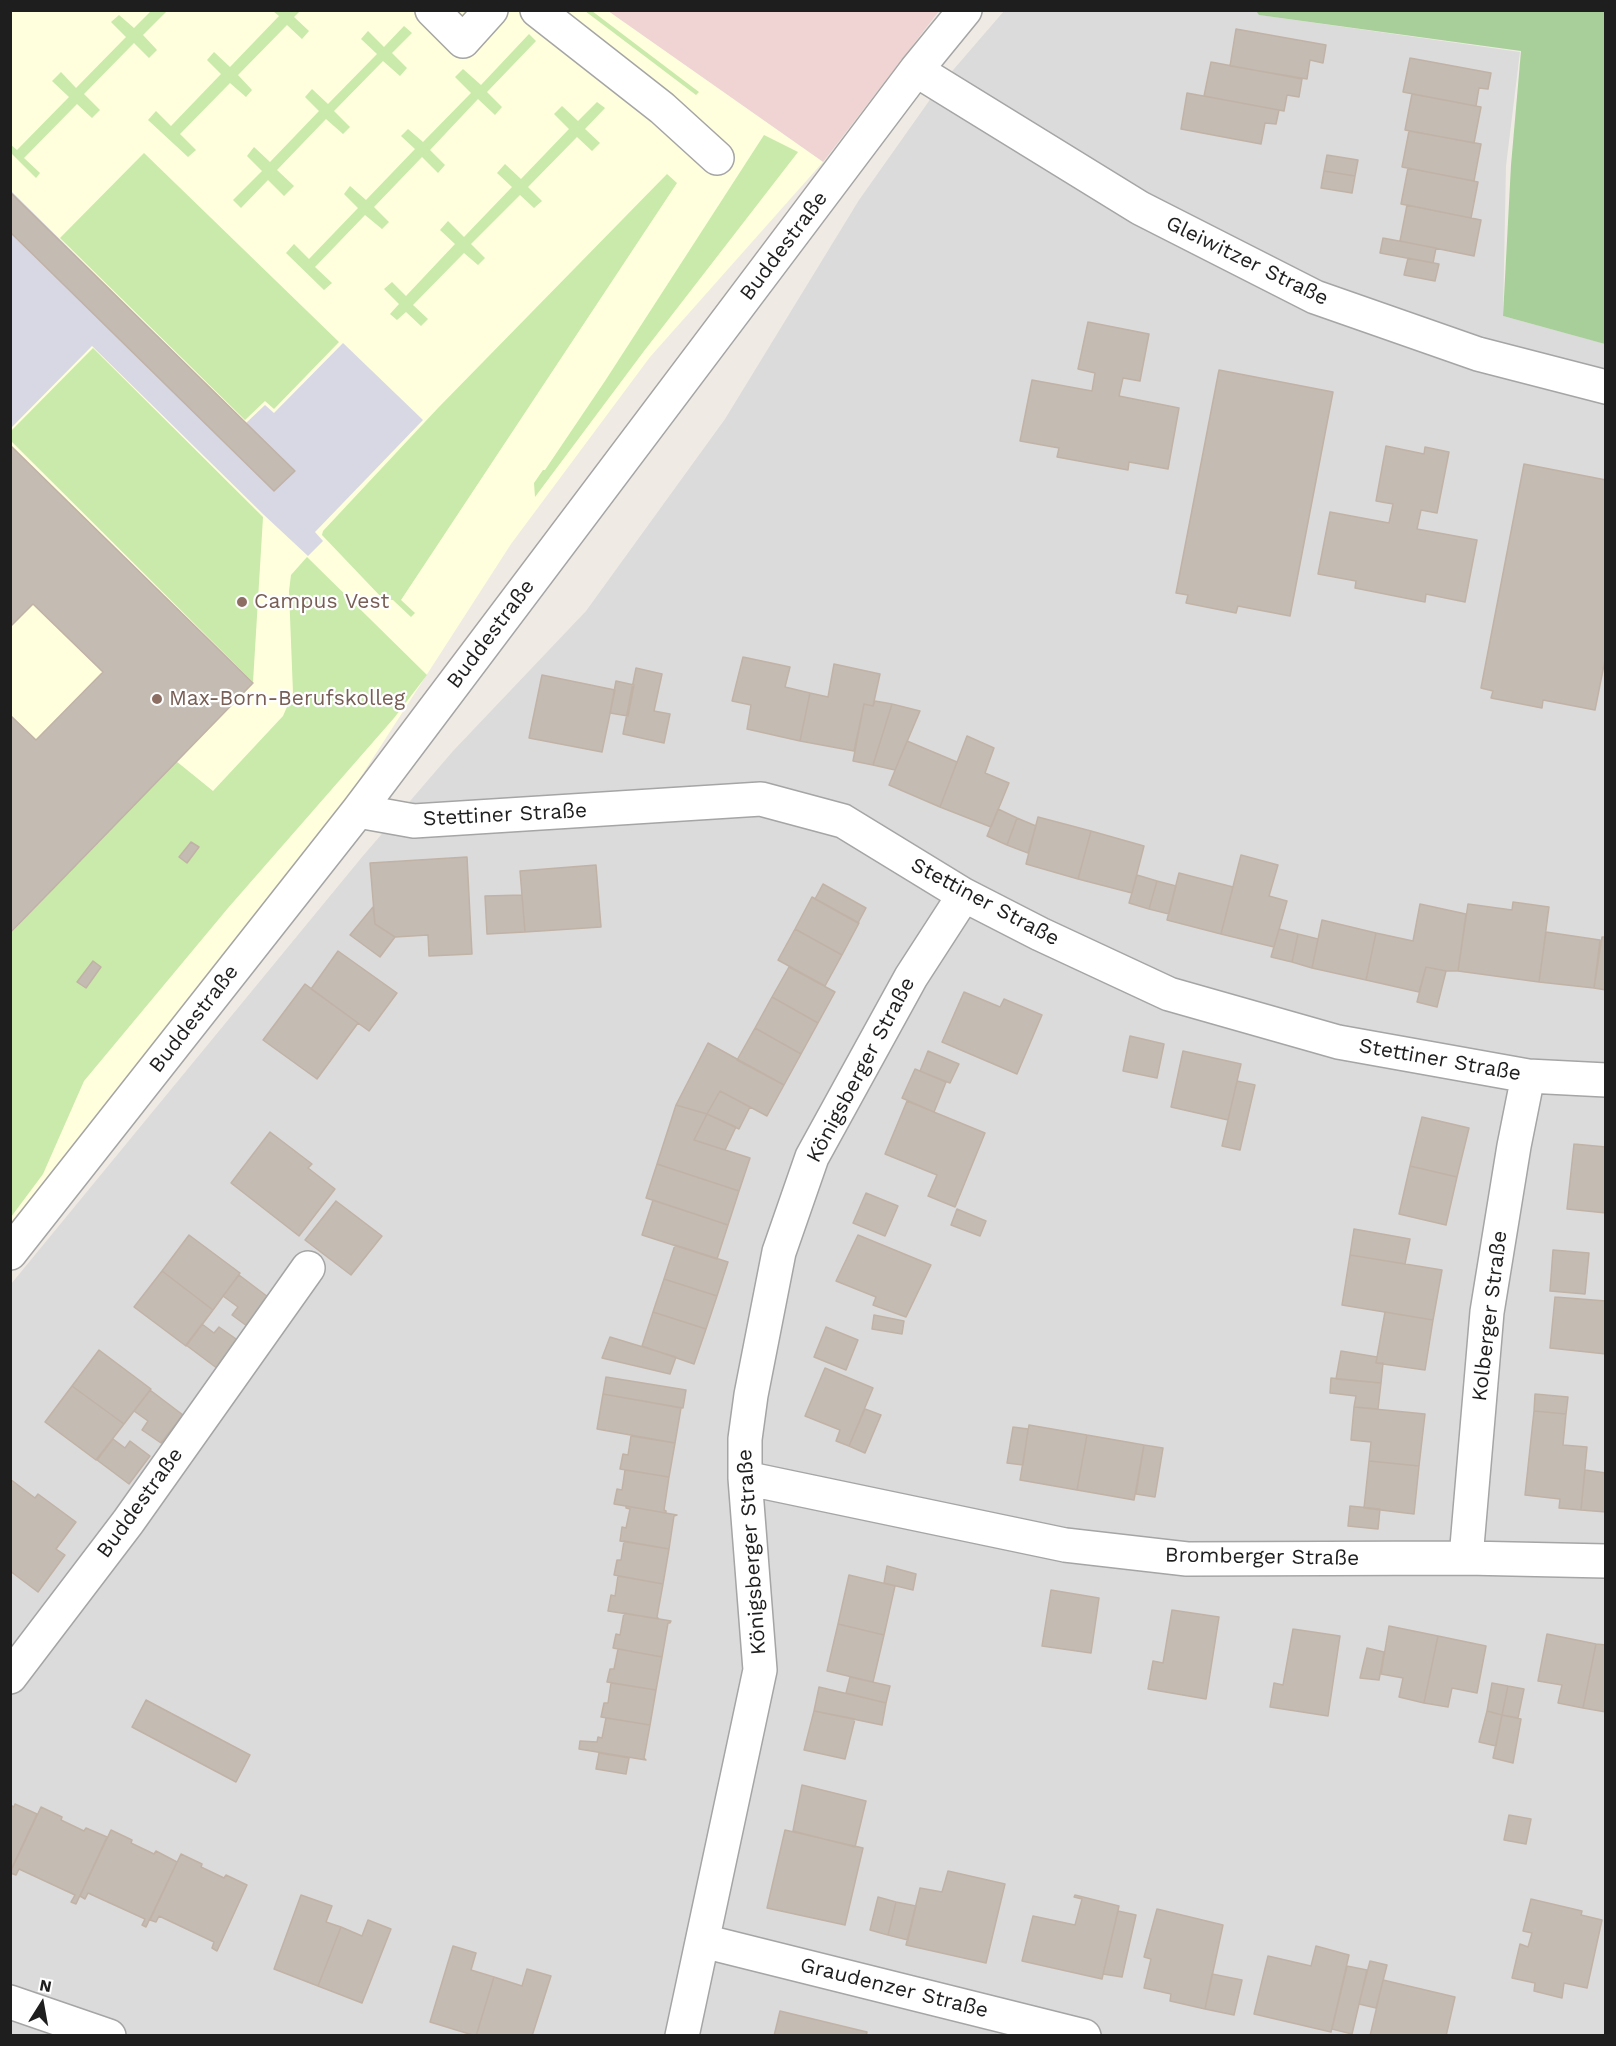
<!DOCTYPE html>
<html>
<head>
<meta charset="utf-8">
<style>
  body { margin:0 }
  #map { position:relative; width:1616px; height:2046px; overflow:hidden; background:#efebe4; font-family:"Work Sans",sans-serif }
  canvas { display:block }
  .frame { position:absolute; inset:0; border:12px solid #1e1e1e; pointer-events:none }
  .north { position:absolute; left:12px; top:1974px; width:60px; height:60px; -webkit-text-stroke:4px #fff; paint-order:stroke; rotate:11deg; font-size:16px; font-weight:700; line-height:24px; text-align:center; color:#1e1e1e }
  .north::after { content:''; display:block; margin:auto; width:21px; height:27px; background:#1e1e1e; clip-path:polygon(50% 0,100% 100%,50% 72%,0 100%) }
</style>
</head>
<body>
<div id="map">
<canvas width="1616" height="2046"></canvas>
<div class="frame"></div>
<div class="north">N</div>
</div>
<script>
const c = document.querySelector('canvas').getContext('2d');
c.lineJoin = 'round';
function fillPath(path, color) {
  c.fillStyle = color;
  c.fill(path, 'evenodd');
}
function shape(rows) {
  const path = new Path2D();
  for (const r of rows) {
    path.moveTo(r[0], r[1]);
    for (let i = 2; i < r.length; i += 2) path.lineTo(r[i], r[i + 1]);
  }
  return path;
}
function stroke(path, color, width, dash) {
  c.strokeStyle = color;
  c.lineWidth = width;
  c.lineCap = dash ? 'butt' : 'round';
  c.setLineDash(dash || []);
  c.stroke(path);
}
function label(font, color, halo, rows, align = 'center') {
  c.font = font + ' "Work Sans",sans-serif';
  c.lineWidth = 4.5;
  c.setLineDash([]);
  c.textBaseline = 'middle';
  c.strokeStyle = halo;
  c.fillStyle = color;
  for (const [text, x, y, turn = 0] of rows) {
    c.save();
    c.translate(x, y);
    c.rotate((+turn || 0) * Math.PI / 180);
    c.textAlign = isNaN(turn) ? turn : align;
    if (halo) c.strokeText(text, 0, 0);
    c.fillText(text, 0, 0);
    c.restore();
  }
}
const residential = shape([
  [1004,11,1256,11,1260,15,1520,52,1506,166,1503,316,1606,344,1605,2035,11,2036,11,1284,362,857,453,751,586,611,725,419,859,200,941,84]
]);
const commercial = shape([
  [608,11,939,11,823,162]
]);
const education = shape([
  [11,11,608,11,823,162,650,357,511,544,344,803,11,1245]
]);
const grass = shape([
  [151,11,167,11,143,35,157,50,149,58,134,43,84,94,100,110,92,118,77,104,24,158,40,173,36,178,11,153,11,145,17,150,69,97,52,81,61,72,76,88,126,37,111,22,119,15,134,28],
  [273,11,300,11,294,17,309,31,302,39,287,25,238,75,252,90,246,97,230,83,180,134,196,150,188,157,148,120,156,111,171,126,221,74,207,60,214,52,230,67,279,16],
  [585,11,592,11,699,92,696,95],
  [404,26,412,33,392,53,407,68,400,76,383,61,334,111,350,127,343,134,326,119,277,170,294,186,284,196,268,180,241,208,233,200,262,171,247,156,254,147,270,162,319,111,305,97,312,89,328,104,377,54,361,39,368,31,384,47],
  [529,34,536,41,487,92,502,107,495,115,478,99,430,150,445,165,438,173,422,157,374,207,389,222,382,229,365,215,315,267,332,283,324,290,286,253,294,244,309,259,358,208,344,194,350,186,366,200,415,149,401,136,408,129,423,142,471,93,455,77,463,69,481,85],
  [597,102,605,108,585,129,600,143,592,151,577,137,528,187,542,201,534,208,520,195,471,244,485,258,478,265,464,253,413,305,428,319,421,326,406,312,397,320,390,314,399,304,384,289,392,282,406,296,455,244,440,230,448,221,464,237,512,187,497,173,505,164,521,179,569,129,554,114,562,106,578,121],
  [764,135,798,152,644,351,535,497,534,483,543,470,545,470,605,381],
  [144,153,339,342,274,409,265,401,245,420,60,238],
  [667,174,677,183,401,600,415,613,411,617,393,600,383,599,322,535,323,531,438,408],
  [93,348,263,517,253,682,11,441,11,431],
  [307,557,427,675,394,718,228,908,84,1081,43,1174,11,1217,11,933,176,761,213,791,283,716,293,693,289,591,291,575]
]);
const forest = shape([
  [1256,11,1605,11,1605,344,1503,316,1511,165,1521,51,1259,15]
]);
const plaza = shape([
  [10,190,246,423,265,405,274,413,343,343,423,420,315,532,323,541,308,556,264,515,92,346,11,428]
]);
const building = shape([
  [1236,29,1326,45,1323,63,1310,60,1307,79,1230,66,1236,29],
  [1410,58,1491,73,1488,89,1479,88,1476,106,1403,92,1410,58],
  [1211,62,1302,79,1299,97,1287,95,1284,111,1204,96,1211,62],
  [1187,93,1279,110,1276,124,1265,123,1261,144,1181,129,1187,93],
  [1412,94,1481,107,1474,143,1405,130,1412,94],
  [1409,131,1481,144,1474,181,1402,167,1409,131],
  [1327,155,1358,160,1355,176,1324,171,1327,155],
  [1408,168,1478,182,1471,218,1401,204,1408,168],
  [1324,171,1355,176,1352,193,1321,188,1324,171],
  [10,192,295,471,274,491,10,232,10,192],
  [1407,205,1481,220,1474,256,1400,241,1407,205],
  [1383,238,1436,248,1433,263,1380,253,1383,238],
  [1408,258,1439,264,1435,281,1404,275,1408,258],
  [1088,322,1149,334,1140,381,1123,378,1119,396,1179,408,1168,469,1129,462,1128,470,1057,457,1059,448,1020,441,1032,380,1092,391,1095,373,1078,369,1088,322],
  [1219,370,1333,392,1290,616,1238,606,1236,613,1186,603,1188,595,1176,593,1219,370],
  [10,445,253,683,10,933,10,715,36,740,103,672,33,604,10,627,10,445],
  [1386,446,1424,454,1425,447,1449,452,1437,513,1421,510,1417,529,1477,540,1465,602,1426,594,1425,602,1355,588,1356,581,1318,574,1330,512,1389,523,1393,504,1376,501,1386,446],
  [1524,464,1606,480,1606,655,1595,710,1543,700,1542,708,1491,698,1493,691,1481,688,1524,464],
  [743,657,790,667,785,687,810,693,800,741,747,729,751,705,732,701,743,657],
  [834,664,880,674,873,706,864,704,854,751,800,741,810,693,828,697,834,664],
  [636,668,662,674,654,711,670,714,664,743,623,734,636,668],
  [542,675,615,690,602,752,529,738,542,675],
  [616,681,634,685,628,716,610,713,616,681],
  [875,701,892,704,873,765,853,761,864,704,873,706,875,701],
  [892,704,920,711,895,770,873,765,892,704],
  [967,736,994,748,985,773,1009,783,991,827,940,807,967,736],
  [907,741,957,762,940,807,889,785,907,741],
  [998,809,1017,818,1007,845,987,836,998,809],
  [1038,817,1091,831,1078,879,1026,864,1038,817],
  [1017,818,1036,826,1028,853,1007,845,1017,818],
  [1091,831,1144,846,1132,893,1078,879,1091,831],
  [191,842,199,847,187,863,179,857,191,842],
  [1241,855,1278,865,1269,896,1287,901,1274,947,1221,934,1241,855],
  [467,857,472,954,429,956,428,935,395,937,375,924,370,863,467,857],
  [596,865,601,927,525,932,520,871,596,865],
  [1179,873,1233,887,1221,934,1167,920,1179,873],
  [1137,875,1157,881,1149,909,1129,903,1137,875],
  [1157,881,1176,886,1169,914,1149,909,1157,881],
  [823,884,866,908,858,923,815,899,823,884],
  [522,895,525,932,487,934,485,896,522,895],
  [812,897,859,923,842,955,795,929,812,897],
  [1513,902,1549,907,1539,982,1458,971,1468,904,1512,910,1513,902],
  [1420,904,1466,914,1458,971,1446,971,1426,967,1419,992,1366,980,1376,933,1413,941,1420,904],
  [373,907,375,924,395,937,380,957,350,935,373,907],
  [1322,920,1376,933,1366,980,1312,968,1322,920],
  [795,929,842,955,825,986,778,960,795,929],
  [1279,929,1298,934,1292,962,1271,957,1279,929],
  [1546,932,1600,940,1594,988,1539,982,1546,932],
  [1298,934,1318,939,1312,968,1292,962,1298,934],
  [1602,937,1606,937,1606,990,1594,988,1602,937],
  [338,951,397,993,369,1031,311,989,338,951],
  [93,961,101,967,86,988,77,982,93,961],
  [789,967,835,992,818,1023,772,997,789,967],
  [1426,967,1446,971,1437,1007,1417,1002,1426,967],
  [305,984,358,1023,317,1079,263,1040,305,984],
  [964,992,1000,1007,1004,999,1042,1015,1017,1074,942,1042,964,992],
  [772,997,818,1023,801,1054,755,1028,772,997],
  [755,1028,801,1054,784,1085,737,1060,755,1028],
  [1130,1036,1164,1044,1157,1078,1123,1071,1130,1036],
  [708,1043,784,1085,767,1116,720,1091,707,1114,676,1105,708,1043],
  [928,1051,959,1064,950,1083,920,1071,928,1051],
  [1183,1051,1241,1064,1228,1120,1171,1107,1183,1051],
  [915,1069,946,1082,934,1112,902,1098,915,1069],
  [1237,1081,1255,1085,1240,1150,1222,1146,1237,1081],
  [720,1091,750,1107,739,1129,707,1114,720,1091],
  [907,1101,985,1133,955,1207,928,1196,937,1175,885,1154,907,1101],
  [676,1105,707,1114,694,1140,750,1158,739,1191,657,1164,676,1105],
  [707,1114,736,1127,725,1150,694,1140,707,1114],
  [1422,1117,1469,1128,1457,1177,1410,1166,1422,1117],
  [270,1132,312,1164,308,1168,335,1189,299,1236,231,1183,270,1132],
  [1574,1144,1606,1147,1606,1213,1567,1209,1574,1144],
  [657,1164,739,1191,728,1225,646,1198,657,1164],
  [1410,1166,1457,1177,1446,1225,1399,1214,1410,1166],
  [866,1193,898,1206,885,1236,853,1223,866,1193],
  [653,1200,728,1225,717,1259,642,1235,653,1200],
  [336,1201,382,1236,351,1275,305,1240,336,1201],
  [957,1209,986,1221,980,1236,951,1225,957,1209],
  [1354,1229,1410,1239,1405,1264,1350,1255,1354,1229],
  [189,1235,240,1273,213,1310,162,1271,189,1235],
  [858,1235,931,1265,906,1317,873,1305,876,1297,836,1281,858,1235],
  [675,1245,728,1262,717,1296,664,1279,675,1245],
  [1553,1250,1589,1253,1585,1294,1550,1291,1553,1250],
  [1350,1255,1442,1270,1433,1320,1342,1305,1350,1255],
  [162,1271,213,1310,186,1346,134,1307,162,1271],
  [239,1275,272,1300,251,1329,232,1315,238,1307,223,1296,239,1275],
  [664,1279,717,1296,706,1329,653,1312,664,1279],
  [1555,1297,1606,1301,1606,1354,1550,1348,1555,1297],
  [653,1312,706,1329,694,1364,642,1346,653,1312],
  [1385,1312,1433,1320,1425,1370,1376,1363,1385,1312],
  [874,1315,904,1321,902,1334,872,1329,874,1315],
  [202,1324,214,1333,219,1327,239,1341,218,1369,186,1345,202,1324],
  [826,1327,858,1340,846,1370,814,1357,826,1327],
  [610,1337,676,1357,670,1374,602,1358,610,1337],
  [99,1350,151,1389,124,1424,72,1386,99,1350],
  [1341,1351,1377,1357,1376,1363,1383,1363,1381,1383,1336,1379,1341,1351],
  [825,1368,873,1388,849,1446,836,1441,840,1430,805,1416,825,1368],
  [606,1377,686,1390,683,1408,603,1394,606,1377],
  [1331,1378,1381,1383,1378,1409,1354,1407,1356,1396,1330,1393,1331,1378],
  [72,1386,124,1424,96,1460,45,1422,72,1386],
  [150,1390,183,1415,161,1443,142,1430,148,1421,134,1411,150,1390],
  [603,1394,681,1408,675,1443,597,1429,603,1394],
  [1535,1394,1568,1397,1566,1414,1534,1411,1535,1394],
  [1354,1407,1425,1414,1419,1466,1369,1461,1371,1442,1351,1440,1354,1407],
  [865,1409,881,1415,865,1453,849,1446,865,1409],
  [1534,1411,1566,1414,1563,1445,1587,1447,1581,1510,1559,1508,1560,1499,1525,1495,1534,1411],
  [1029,1425,1087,1435,1077,1490,1020,1480,1029,1425],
  [1013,1427,1028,1429,1023,1465,1007,1463,1013,1427],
  [1087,1435,1144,1445,1134,1500,1077,1490,1087,1435],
  [631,1436,675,1443,669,1477,620,1469,623,1454,628,1455,631,1436],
  [113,1439,125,1448,130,1441,150,1456,129,1484,97,1460,113,1439],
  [1144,1445,1163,1448,1155,1497,1136,1494,1144,1445],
  [1369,1461,1419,1466,1414,1514,1364,1508,1369,1461],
  [625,1470,669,1477,664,1510,666,1511,666,1513,614,1504,617,1489,622,1490,625,1470],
  [1585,1470,1606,1473,1606,1512,1581,1510,1585,1470],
  [10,1479,35,1498,38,1494,76,1522,56,1549,65,1555,38,1592,10,1571,10,1479],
  [626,1506,677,1515,674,1516,669,1549,620,1541,622,1527,626,1528,630,1509,626,1508,626,1506],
  [1350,1506,1380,1509,1378,1529,1348,1526,1350,1506],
  [624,1541,669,1549,663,1584,614,1575,617,1560,621,1560,624,1541],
  [887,1566,916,1574,913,1590,884,1583,887,1566],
  [849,1575,895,1586,884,1635,838,1624,849,1575],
  [618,1576,663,1584,657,1617,659,1619,608,1611,611,1595,615,1596,618,1576],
  [1051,1590,1099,1598,1091,1653,1042,1646,1051,1590],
  [1172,1610,1219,1617,1206,1699,1148,1689,1153,1661,1163,1663,1172,1610],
  [624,1613,671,1621,670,1623,668,1623,662,1657,613,1648,616,1634,620,1635,624,1613],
  [838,1624,884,1635,873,1682,827,1671,838,1624],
  [1389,1626,1438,1636,1424,1703,1399,1697,1403,1678,1381,1674,1389,1626],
  [1293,1629,1340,1636,1328,1716,1270,1707,1274,1683,1283,1685,1293,1629],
  [1547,1634,1596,1644,1583,1708,1558,1703,1562,1685,1538,1681,1547,1634],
  [1438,1636,1486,1646,1477,1693,1452,1688,1448,1707,1424,1703,1438,1636],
  [1596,1644,1606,1645,1606,1712,1583,1708,1596,1644],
  [1367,1648,1384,1652,1379,1680,1360,1678,1367,1648],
  [618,1649,662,1657,656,1690,607,1682,610,1669,614,1669,618,1649],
  [850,1677,890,1686,886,1703,846,1693,850,1677],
  [611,1683,656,1690,650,1725,601,1717,604,1703,608,1703,611,1683],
  [1492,1683,1508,1686,1502,1715,1487,1711,1492,1683],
  [1508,1686,1524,1689,1518,1718,1502,1715,1508,1686],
  [819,1687,886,1703,882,1725,814,1711,819,1687],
  [146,1700,250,1755,236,1782,132,1727,146,1700],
  [814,1711,855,1719,845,1759,804,1750,814,1711],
  [1487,1711,1502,1715,1496,1746,1479,1742,1487,1711],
  [1502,1715,1521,1719,1513,1763,1493,1758,1502,1715],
  [606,1718,650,1725,644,1758,646,1760,579,1749,580,1741,597,1742,598,1737,602,1738,606,1718],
  [599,1753,629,1758,626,1774,596,1769,599,1753],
  [802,1785,866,1801,855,1847,793,1831,802,1785],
  [15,1804,37,1814,10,1872,10,1805,14,1807,15,1804],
  [41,1807,62,1817,61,1820,84,1831,86,1828,107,1837,76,1904,71,1902,75,1895,19,1869,16,1875,10,1873,41,1807],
  [1509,1815,1531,1819,1526,1844,1504,1840,1509,1815],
  [111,1830,132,1840,131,1843,154,1854,156,1851,177,1862,146,1927,142,1925,145,1919,88,1893,85,1899,80,1896,111,1830],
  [785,1830,863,1848,845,1925,767,1908,785,1830],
  [181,1854,202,1864,201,1867,224,1878,226,1875,247,1885,217,1951,212,1948,214,1942,159,1916,156,1922,150,1920,181,1854],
  [948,1871,1005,1884,986,1963,906,1945,920,1888,942,1892,948,1871],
  [301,1895,332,1906,326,1922,341,1927,318,1986,274,1969,301,1895],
  [1075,1895,1119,1906,1102,1979,1022,1961,1033,1916,1075,1925,1082,1899,1074,1897,1075,1895],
  [878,1897,896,1902,888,1935,870,1930,878,1897],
  [1531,1899,1582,1911,1581,1915,1602,1920,1587,1988,1564,1983,1562,1998,1534,1991,1535,1983,1512,1978,1520,1944,1528,1947,1532,1933,1523,1931,1531,1899],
  [896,1902,916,1906,908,1940,888,1935,896,1902],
  [1157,1909,1223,1925,1205,2009,1170,2001,1171,1994,1144,1988,1151,1959,1144,1957,1157,1909],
  [1118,1911,1136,1915,1122,1977,1103,1974,1118,1911],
  [368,1920,391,1929,362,2003,318,1986,341,1927,362,1936,368,1920],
  [453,1946,476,1953,471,1970,494,1977,476,2036,430,2022,453,1946],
  [1316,1946,1349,1955,1331,2032,1254,2014,1268,1956,1311,1966,1316,1946],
  [1370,1961,1387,1965,1376,2008,1359,2004,1370,1961],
  [1347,1966,1367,1970,1352,2034,1332,2029,1347,1966],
  [527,1969,551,1976,532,2036,476,2036,494,1977,522,1986,527,1969],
  [1212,1974,1242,1980,1234,2015,1205,2009,1212,1974],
  [1383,1980,1455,1997,1446,2036,1370,2036,1383,1980],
  [780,2011,867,2032,866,2036,774,2036,780,2011]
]);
const minor = shape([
  [432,10,463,41,491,10],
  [537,10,662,108,717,158],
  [916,70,1140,208,1315,297,1478,354,1606,387],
  [358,811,414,821,761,799,843,821,964,895,1040,934,1169,994,1338,1042,1528,1076,1606,1080],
  [10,1253,358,811,916,70,965,10],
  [745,1478,1065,1545,1187,1559,1466,1558,1606,1561],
  [1466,1558,1487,1312,1514,1146,1528,1076],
  [10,1677,128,1522,308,1268],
  [703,1941,1084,2036],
  [10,2002,109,2036],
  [682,2036,760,1670,745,1478,745,1439,751,1395,779,1252,812,1157,911,977,964,895]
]);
const markers = [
  [242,602,6,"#8d6e63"],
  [157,699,6,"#8d6e63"]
];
const streetNames = [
  ["Buddestraße",784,246,-53],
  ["Gleiwitzer Straße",1247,261,26],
  ["Buddestraße",491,634,-53],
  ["Stettiner Straße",505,815,-3],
  ["Stettiner Straße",985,902,28],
  ["Buddestraße",194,1019,-52],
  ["Stettiner Straße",1440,1060,10],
  ["Königsberger Straße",861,1070,-62],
  ["Kolberger Straße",1490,1316,-83],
  ["Buddestraße",140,1503,-54],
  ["Königsberger Straße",752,1552,-94],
  ["Bromberger Straße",1262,1557,1],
  ["Graudenzer Straße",894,1988,14]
];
const educationNames = [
  ["Campus Vest",254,602],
  ["Max-Born-Berufskolleg",169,699]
];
fillPath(residential, '#dcdbdb');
fillPath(commercial, '#f0d4d3');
fillPath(education, '#ffd');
fillPath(grass, '#c9eaaa');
fillPath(forest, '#a8cf99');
fillPath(plaza, '#d8d8e5');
fillPath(building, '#c4bbb3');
stroke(building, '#c1b2a6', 1.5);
stroke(minor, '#a5a5a5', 36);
stroke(minor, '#fff', 33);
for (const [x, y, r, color] of markers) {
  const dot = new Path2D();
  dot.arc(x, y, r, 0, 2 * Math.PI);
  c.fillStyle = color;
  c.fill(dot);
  stroke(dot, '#fff', 2);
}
label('21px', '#1e1e1e', '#fff', streetNames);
label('21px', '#785e54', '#fff', educationNames, 'left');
</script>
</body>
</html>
